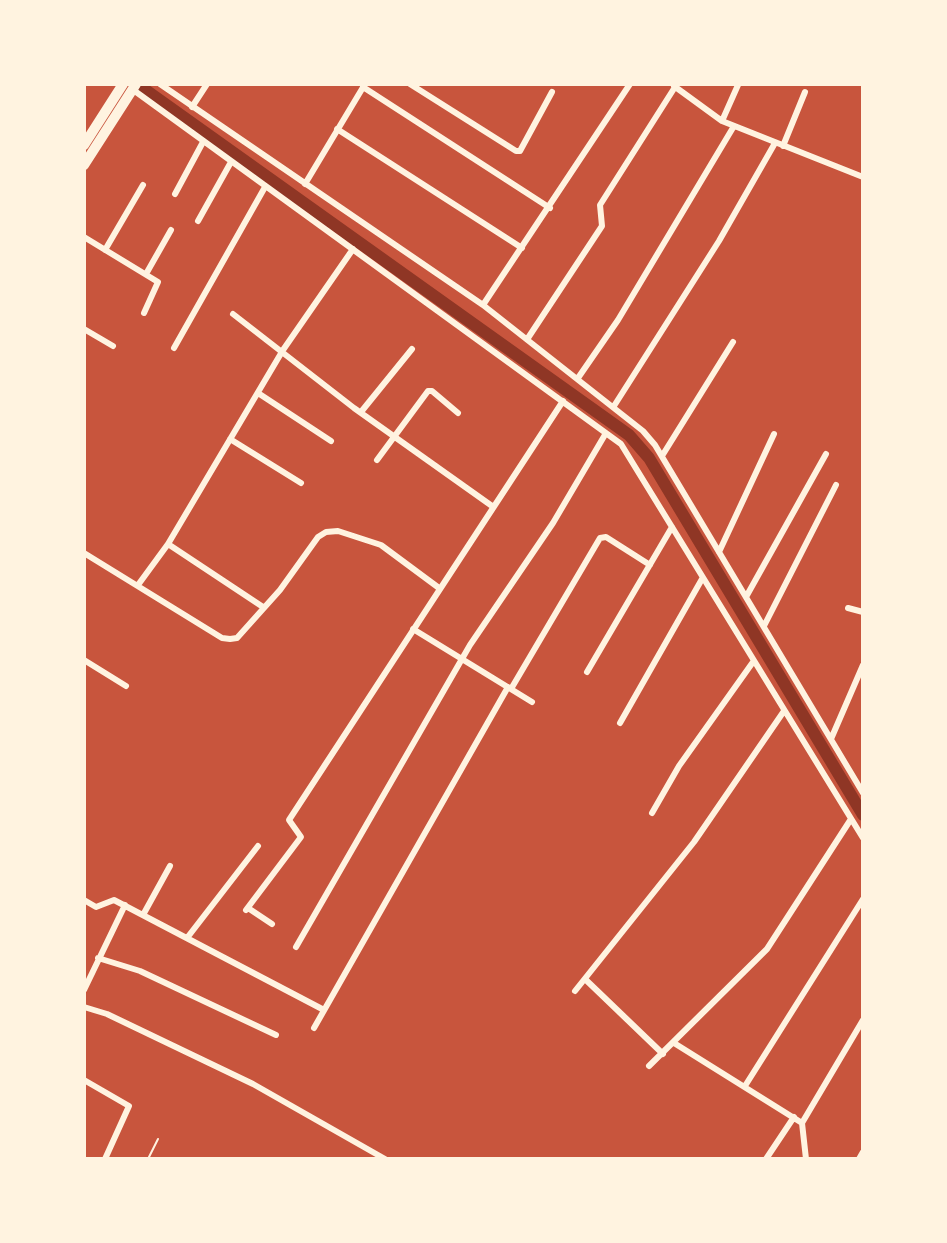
<!DOCTYPE html>
<html>
<head>
<meta charset="utf-8">
<style>
  body { margin:0 }
  #map { position:relative; width:947px; height:1243px; overflow:hidden; background:#c8553d; font-family:Helvetica,sans-serif }
  canvas { display:block }
  .frame { position:absolute; inset:0; border:86px solid #fff3e0; pointer-events:none }
</style>
</head>
<body>
<div id="map">
<canvas width="947" height="1243"></canvas>
<div class="frame"></div>
</div>
<script>
const c = document.querySelector('canvas').getContext('2d');
c.lineJoin = 'round';
function shape(rows) {
  const path = new Path2D();
  for (const r of rows) {
    path.moveTo(r[0], r[1]);
    for (let i = 2; i < r.length; i += 2) path.lineTo(r[i], r[i + 1]);
  }
  return path;
}
function stroke(path, color, width, dash) {
  c.strokeStyle = color;
  c.lineWidth = width;
  c.lineCap = dash ? 'butt' : 'round';
  c.setLineDash(dash || []);
  c.stroke(path);
}
const canal = shape([
  [137,84,629,435,649,458,863,815]
]);
const path = shape([
  [148,1159,158,1139]
]);
const minor = shape([
  [160,84,483,305,643,431,655,445,863,793],
  [410,84,516,151,520,151,552,92],
  [674,86,722,121,863,177],
  [363,87,550,208],
  [132,89,621,444,863,838],
  [192,107,207,84],
  [722,121,738,85],
  [337,129,522,248],
  [783,146,805,92],
  [305,184,365,84],
  [175,194,203,142],
  [198,221,231,162],
  [84,237,158,282,144,313],
  [105,250,143,185],
  [146,274,171,230],
  [483,305,630,84],
  [233,314,354,408,492,506],
  [84,329,113,346],
  [528,338,602,226,600,205,675,87],
  [174,348,265,187],
  [578,378,618,320,734,126],
  [258,393,331,441],
  [614,406,719,241,775,143],
  [361,412,412,349],
  [230,439,301,483],
  [662,456,733,342],
  [377,460,428,391,432,391,458,413],
  [168,544,263,607],
  [719,552,774,434],
  [84,553,222,638,230,639,237,638,280,590,318,537,326,532,338,531,381,545,439,588],
  [138,585,168,544,283,350,353,249],
  [746,597,826,454],
  [848,608,863,612],
  [764,626,836,485],
  [413,629,532,702],
  [84,660,126,686],
  [587,672,672,527],
  [511,689,600,538,606,537,650,565],
  [620,723,702,579],
  [831,739,863,665],
  [652,813,679,766,753,662],
  [84,900,96,907,114,900,324,1010],
  [248,908,272,924],
  [246,910,301,837,289,820,563,401],
  [143,915,170,866],
  [187,938,258,846],
  [296,947,470,645,553,523,606,433],
  [98,958,140,971,276,1035],
  [586,980,663,1054],
  [84,990,125,905],
  [575,991,694,842,784,711],
  [84,1007,107,1014,253,1084,385,1159],
  [314,1028,508,687],
  [674,1043,802,1123,806,1159],
  [649,1066,767,949,851,819],
  [84,1080,129,1106,105,1159],
  [745,1086,863,899],
  [802,1123,863,1020],
  [766,1159,794,1117],
  [859,1159,863,1152]
]);
const primary = shape([
  [84,145,123,84],
  [84,165,136,84]
]);
stroke(canal, '#8f3625', 12);
stroke(path, '#fff3e0', 2);
stroke(minor, '#fff3e0', 6);
stroke(primary, '#fff3e0', 10);
</script>
</body>
</html>
